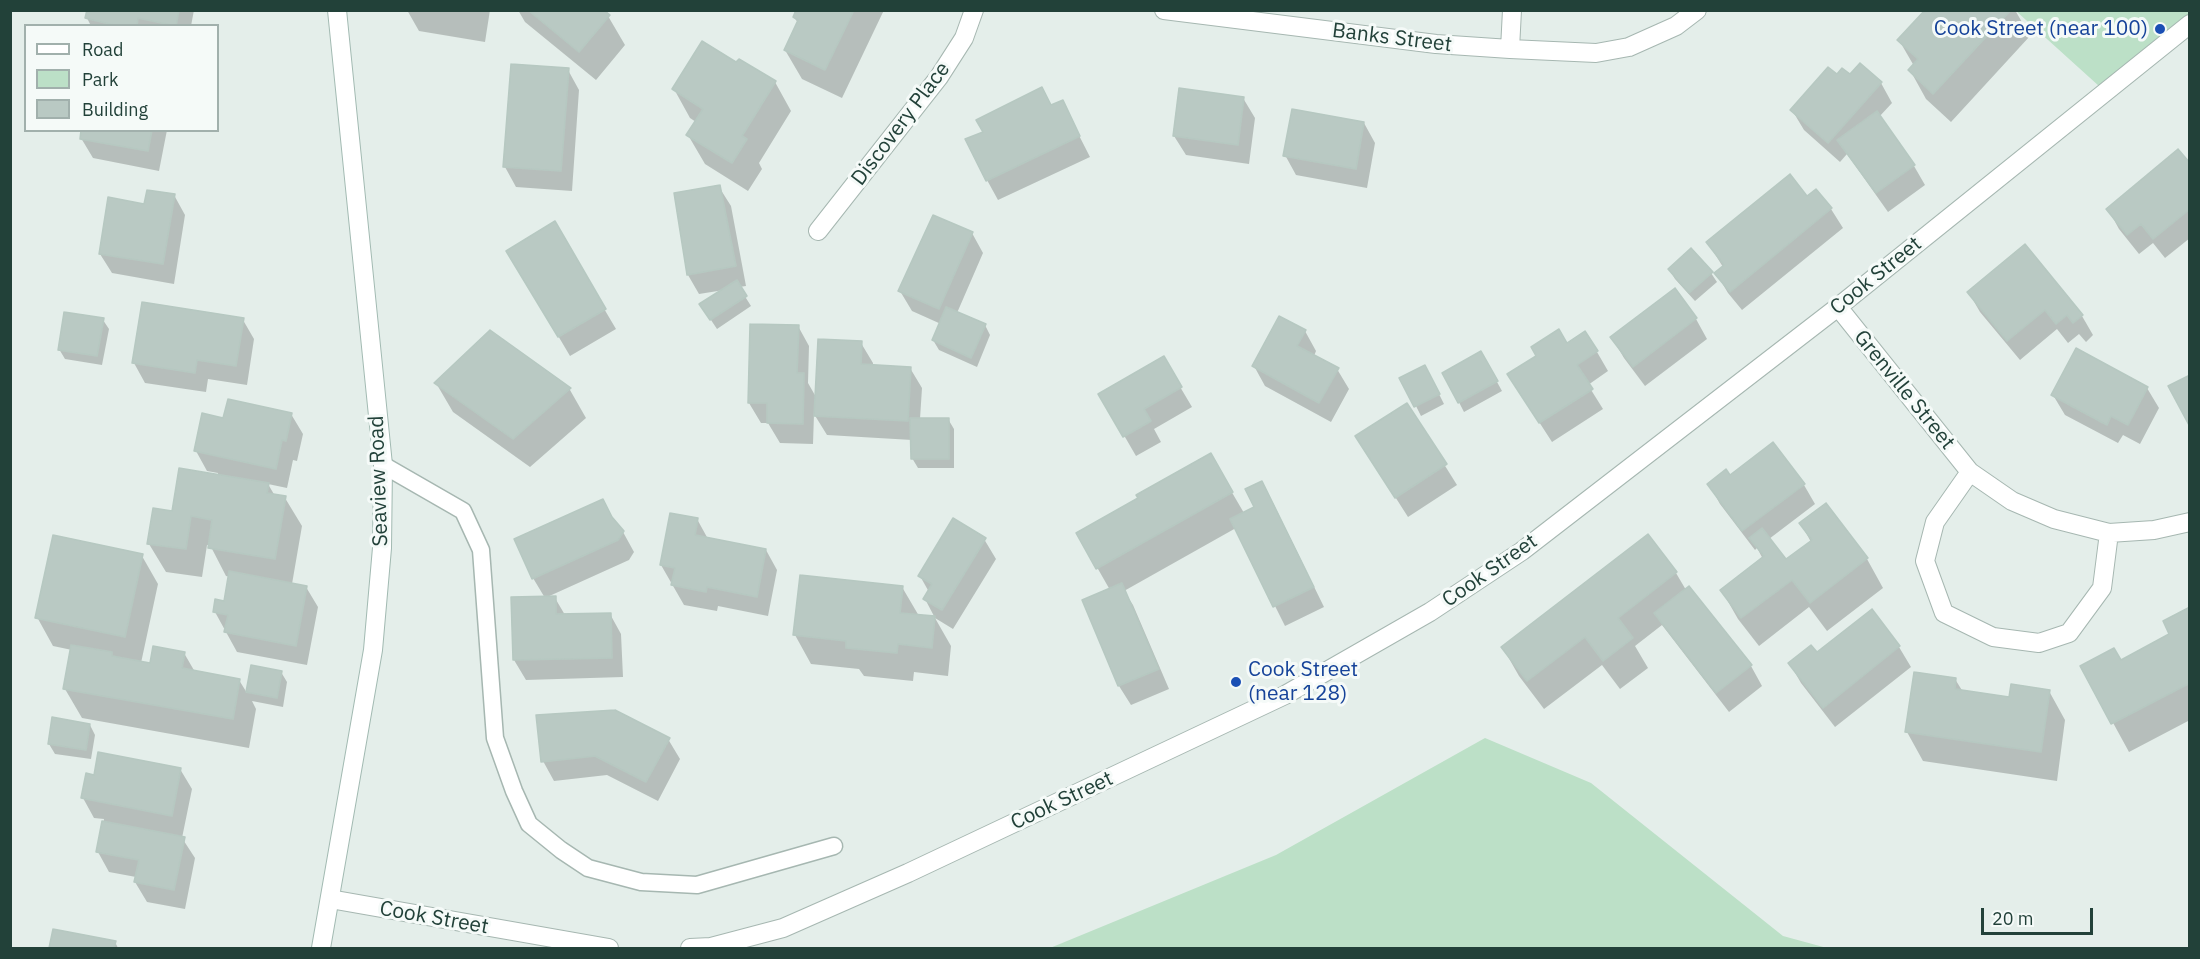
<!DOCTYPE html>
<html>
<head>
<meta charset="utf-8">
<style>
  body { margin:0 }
  #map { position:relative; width:2200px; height:959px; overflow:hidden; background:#e4eeea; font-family:"IBM Plex Sans",sans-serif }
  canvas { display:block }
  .frame { position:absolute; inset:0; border:12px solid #224139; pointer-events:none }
  .legend { position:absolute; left:24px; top:24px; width:195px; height:108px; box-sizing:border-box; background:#f5faf8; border:2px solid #a1b0ac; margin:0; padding:8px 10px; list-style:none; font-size:18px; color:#224139 }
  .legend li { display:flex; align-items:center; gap:12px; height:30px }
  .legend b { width:30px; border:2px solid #a1b0ac }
  .scale { position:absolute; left:1981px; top:908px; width:112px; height:27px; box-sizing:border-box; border:3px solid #224139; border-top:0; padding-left:8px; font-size:18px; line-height:21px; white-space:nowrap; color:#224139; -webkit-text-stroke:4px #f5faf8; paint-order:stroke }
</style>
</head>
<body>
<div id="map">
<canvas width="2200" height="959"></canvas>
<div class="frame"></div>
<ul class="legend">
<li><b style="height:8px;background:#fff"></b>Road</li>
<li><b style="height:16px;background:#bce0c7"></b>Park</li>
<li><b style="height:16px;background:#b9c9c3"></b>Building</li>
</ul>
<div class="scale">20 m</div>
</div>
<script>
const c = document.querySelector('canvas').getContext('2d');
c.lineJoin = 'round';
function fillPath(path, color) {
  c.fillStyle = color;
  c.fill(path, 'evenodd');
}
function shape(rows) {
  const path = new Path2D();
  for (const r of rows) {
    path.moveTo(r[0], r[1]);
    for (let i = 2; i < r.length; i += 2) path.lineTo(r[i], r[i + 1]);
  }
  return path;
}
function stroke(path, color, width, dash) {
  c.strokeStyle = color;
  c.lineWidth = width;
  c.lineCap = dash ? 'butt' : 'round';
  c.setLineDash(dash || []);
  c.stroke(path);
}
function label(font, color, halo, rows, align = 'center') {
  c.font = font + ' "IBM Plex Sans",sans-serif';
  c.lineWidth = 6;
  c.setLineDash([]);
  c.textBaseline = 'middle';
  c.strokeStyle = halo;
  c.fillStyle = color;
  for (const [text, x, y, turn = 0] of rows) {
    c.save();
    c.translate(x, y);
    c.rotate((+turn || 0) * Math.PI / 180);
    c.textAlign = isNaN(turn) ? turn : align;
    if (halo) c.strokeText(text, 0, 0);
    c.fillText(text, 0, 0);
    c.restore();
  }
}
const green = shape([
  [2016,11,2189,11,2189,28,2110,96],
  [1485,738,1591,783,1783,936,1827,948,1050,948,1276,855]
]);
const shadow = shape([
  [88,10,194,10,191,26,91,26,87,18],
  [407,10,490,10,485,42,419,31],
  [518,10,601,10,608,16,625,45,596,80,525,22],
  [797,10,884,10,842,98,802,79,785,50,798,23,794,17],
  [1927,10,2015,10,2030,36,1951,122,1926,99,1910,70,1914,66,1899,40],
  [736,64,775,82,791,111,759,163,762,169,748,191,705,164,688,135,696,122,690,118,674,89],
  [568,70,579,90,572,191,516,187,505,167],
  [1850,76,1881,83,1892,103,1879,117,1914,166,1925,185,1888,212,1847,154,1840,162,1804,130,1792,110],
  [1243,98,1255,118,1249,164,1186,155,1174,136],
  [1062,102,1090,157,998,200,987,180,1052,107],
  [1364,123,1375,143,1367,188,1296,175,1285,155],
  [83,130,167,130,159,171,93,158,81,138],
  [2190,166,2190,238,2165,258,2153,243,2139,254,2119,229,2108,209],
  [719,187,731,206,746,286,739,287,751,306,717,329,707,314,724,290,699,294,688,275],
  [174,195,185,215,174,284,112,273,100,254,146,205],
  [1807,198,1831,209,1843,228,1742,310,1728,293,1716,273,1723,267,1708,243],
  [554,224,616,329,570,356,508,251],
  [972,233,983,253,957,313,985,325,990,335,977,367,939,350,933,340,941,324,912,311,900,291],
  [1669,269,1711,273,1717,282,1695,301,1675,279],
  [1674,290,1696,319,1707,339,1645,386,1624,358,1612,338],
  [1969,293,2082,316,2093,335,2086,342,2079,334,2068,343,2057,329,2020,360,1980,312],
  [103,320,109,329,102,365,65,359,59,349],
  [243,320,254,339,247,385,208,379,206,392,145,383,134,363],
  [798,326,809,346,808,383,816,397,861,343,873,363,873,367,910,368,922,388,920,419,948,419,954,429,954,468,918,468,912,458,912,440,827,435,814,414,813,444,780,443,768,423,761,423,749,403],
  [1305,331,1316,351,1314,356,1337,369,1349,389,1331,422,1265,386,1254,366],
  [490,332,570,390,586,418,530,467,453,412,436,383],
  [1567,345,1597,352,1608,371,1588,385,1603,409,1552,442,1521,394],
  [1481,353,1502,391,1464,412,1444,373],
  [1163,358,1192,407,1154,429,1161,442,1136,456,1100,394],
  [1430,376,1444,404,1421,416,1416,406],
  [2147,388,2159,408,2140,444,2123,435,2118,443,2065,415,2053,395],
  [1407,405,1457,485,1408,517,1369,456],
  [291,414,303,434,297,461,293,460,287,488,268,484,275,496,285,498,302,526,292,584,306,587,318,607,307,665,237,652,215,612,225,602,230,577,226,576,210,545,207,545,202,577,166,572,149,544,173,513,218,476,218,473,207,471,196,451,224,419],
  [1210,455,1244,513,1273,503,1324,607,1285,626,1236,528,1124,591,1133,605,1169,689,1131,705,1119,686,1084,601,1110,590,1078,534,1140,499],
  [1730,477,1804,485,1815,504,1769,539,1786,562,1811,542,1801,524,1825,505,1867,559,1883,588,1827,631,1809,607,1759,646,1738,619,1722,591,1763,559,1757,548,1755,550,1720,504,1709,484],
  [697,519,708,539,766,550,777,570,768,616,718,606,717,611,684,605,661,565],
  [615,523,623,532,634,552,629,560,545,598,555,598,565,615,610,614,621,634,623,677,526,680,514,660,545,598,533,578],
  [1648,536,1676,573,1686,590,1751,666,1762,686,1729,712,1662,625,1635,646,1648,668,1620,689,1602,665,1544,709,1519,676,1503,648],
  [984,539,996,559,953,629,935,618,951,646,948,676,914,672,913,681,864,676,859,669,811,664,795,635,902,587,919,616,935,618,925,599,929,592,920,576],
  [142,556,158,584,141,663,151,665,184,653,195,672,239,680,247,693,252,667,281,672,287,682,283,707,252,701,256,709,249,748,82,718,65,689,72,650,53,646,37,617],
  [2190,609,2190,720,2129,752,2082,666,2121,662,2171,635],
  [1871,611,1899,647,1911,667,1835,727,1801,683,1790,664,1817,654],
  [1955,679,1963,692,2010,698,2049,691,2065,720,2057,781,1923,761,1907,732],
  [90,725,95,735,91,759,55,754,49,744],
  [668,739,680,759,658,801,607,775,554,781,543,761],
  [180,769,192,789,182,838,195,858,185,909,147,902,135,882,136,877,109,872,98,852,104,819,94,818,83,798,95,776],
  [54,931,115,942,118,948,51,948]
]);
const building = shape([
  [87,10,179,10,176,26,138,18,137,26,118,26,85,18,87,10],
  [528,10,604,10,610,15,579,52,528,10],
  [796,10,854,10,825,70,784,50,798,20,793,17,796,10],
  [1925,10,2011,10,1933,94,1908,70,1918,59,1897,40,1925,10],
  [702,41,736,62,739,59,776,81,742,136,747,139,732,163,686,135,703,109,672,89,702,41],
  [1860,63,1882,82,1828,143,1790,110,1828,67,1837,74,1842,68,1850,74,1860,63],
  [511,64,569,68,561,171,503,167,511,64],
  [1042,87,1051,105,1063,100,1080,136,986,181,965,139,983,132,976,120,1042,87],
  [1179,88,1244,97,1238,145,1173,136,1179,88],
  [1292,109,1364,122,1356,169,1283,156,1292,109],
  [1877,111,1915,165,1876,193,1837,140,1877,111],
  [81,130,152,130,148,151,80,139,81,130],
  [2178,149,2190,163,2190,209,2153,239,2141,224,2127,235,2106,209,2178,149],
  [1790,174,1807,196,1816,189,1832,208,1730,292,1714,273,1724,265,1706,242,1790,174],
  [720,185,736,266,687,275,674,193,720,185],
  [147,190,175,194,163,264,99,254,108,197,144,204,147,190],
  [933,215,973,232,939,309,898,291,933,215],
  [555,221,606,309,558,337,506,251,555,221],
  [2025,244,2083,315,2073,323,2067,315,2056,324,2045,310,2007,341,1967,292,2025,244],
  [1691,248,1713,272,1689,293,1668,269,1691,248],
  [737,280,747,296,710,320,699,304,737,280],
  [1675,288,1697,318,1633,367,1610,337,1675,288],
  [142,302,244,318,236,366,197,360,195,373,132,363,142,302],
  [946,307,986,324,971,358,932,340,946,307],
  [64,312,104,318,97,356,58,350,64,312],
  [1279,316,1306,330,1297,346,1339,368,1319,403,1252,366,1279,316],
  [750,324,799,325,797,373,804,373,803,424,767,423,767,403,748,403,750,324],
  [1559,329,1567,343,1585,331,1598,351,1577,365,1593,389,1539,423,1507,374,1536,356,1531,347,1559,329],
  [490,330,571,388,513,439,434,383,490,330],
  [818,339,862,341,861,364,911,367,908,421,814,416,818,339],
  [2076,348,2148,387,2128,425,2111,416,2107,425,2051,395,2076,348],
  [1481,351,1498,381,1458,403,1442,373,1481,351],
  [1164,356,1182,387,1144,409,1151,421,1123,437,1098,394,1164,356],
  [1425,365,1440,394,1414,407,1399,378,1425,365],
  [2190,375,2190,427,2168,386,2190,375],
  [228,399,292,413,286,441,282,440,276,469,194,451,202,413,223,418,228,399],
  [1407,403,1447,464,1395,498,1355,436,1407,403],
  [910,418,949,418,949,459,911,459,910,418],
  [1773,442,1805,484,1742,531,1707,484,1726,469,1730,475,1773,442],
  [1211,453,1233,492,1096,569,1076,533,1138,498,1136,495,1211,453],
  [179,468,269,483,267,493,286,496,275,559,208,548,212,520,191,516,186,549,147,544,153,508,172,511,179,468],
  [1262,481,1314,587,1273,607,1230,519,1254,507,1245,489,1262,481],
  [603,499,612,517,624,531,618,540,532,579,514,539,603,499],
  [1826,503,1868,558,1810,603,1792,580,1741,618,1720,590,1764,556,1749,538,1762,528,1786,559,1812,540,1799,523,1826,503],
  [670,513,698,518,695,535,766,549,757,597,707,587,706,592,671,585,675,568,660,565,670,513],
  [953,518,986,538,942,610,923,599,932,584,918,576,953,518],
  [1648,534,1677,572,1618,618,1633,638,1603,661,1585,637,1527,681,1501,647,1648,534],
  [53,535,143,554,125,637,35,618,53,535],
  [229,571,307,586,296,646,224,632,228,615,213,612,215,599,224,601,229,571],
  [800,575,903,586,900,613,935,616,932,648,898,644,897,653,846,648,846,641,793,635,800,575],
  [1122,583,1159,669,1118,686,1082,600,1122,583],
  [1689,586,1752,665,1716,693,1654,613,1689,586],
  [556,596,556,614,611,613,612,658,513,660,511,597,556,596],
  [2190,607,2190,683,2111,724,2080,666,2114,648,2121,660,2169,634,2163,621,2190,607],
  [1872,609,1900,646,1823,708,1788,663,1811,645,1817,652,1872,609],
  [71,645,112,652,112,656,150,663,153,646,185,652,182,668,240,679,233,719,63,689,71,645],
  [251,665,282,671,277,698,246,692,251,665],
  [1914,672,1956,678,1955,689,2009,697,2011,684,2050,690,2041,752,1905,732,1914,672],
  [615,710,670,738,646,782,595,756,541,762,536,715,615,710],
  [52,717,90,724,86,750,48,744,52,717],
  [98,752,181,768,172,816,81,798,86,773,94,775,98,752],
  [102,821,185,837,174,890,134,882,139,860,96,852,102,821],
  [53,929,116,941,114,948,49,948,53,929]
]);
const lane = shape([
  [383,465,463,511,481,550,495,738,514,791,529,824,561,850,588,868,641,882,697,885,834,846]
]);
const street = shape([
  [1164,10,1436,44,1510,49,1512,10],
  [1510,49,1596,53,1629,47,1676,26,1697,10],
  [818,231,939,77,964,38,974,10],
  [1838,307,1970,472,2012,501,2054,519,2109,533,2154,530,2190,522],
  [1970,472,1935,522,1925,561,1944,613,1993,637,2039,643,2069,633,2102,588,2109,533],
  [330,899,609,948],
  [690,948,711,947,783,928,908,873,1285,695,1430,612,1522,551,1838,307,2190,24]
]);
const secondary = shape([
  [321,948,373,650,382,548,383,465,337,10]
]);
const markers = [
  [2160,29,6,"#1a4fb4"],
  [1236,682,6,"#1a4fb4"]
];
const transitNames = [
  ["Cook Street (near 100)",2148,29],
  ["Cook Street",1248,670,"left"],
  ["(near 128)",1248,694,"left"]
];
const streetNames = [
  ["Banks Street",1392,38,7],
  ["Discovery Place",901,124,-53],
  ["Cook Street",1876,276,-39],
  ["Grenville Street",1904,390,51],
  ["Seaview Road",379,481,-92],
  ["Cook Street",1490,571,-35],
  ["Cook Street",1062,801,-25],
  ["Cook Street",434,918,10]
];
fillPath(green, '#bce0c7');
fillPath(shadow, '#0003');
fillPath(building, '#b9c9c3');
stroke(building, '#b6c8c1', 1.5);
stroke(lane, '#a6b7b1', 19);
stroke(street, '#a6b7b1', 20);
stroke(secondary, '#a2bab2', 20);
stroke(lane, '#fff', 16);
stroke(street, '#fff', 18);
stroke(secondary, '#fff', 18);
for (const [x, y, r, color] of markers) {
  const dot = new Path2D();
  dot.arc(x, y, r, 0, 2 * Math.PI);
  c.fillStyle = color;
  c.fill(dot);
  stroke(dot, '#f5faf8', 2);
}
label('21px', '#164399', '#f5faf8', transitNames, 'right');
label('21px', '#224139', '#f5faf8', streetNames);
</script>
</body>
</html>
